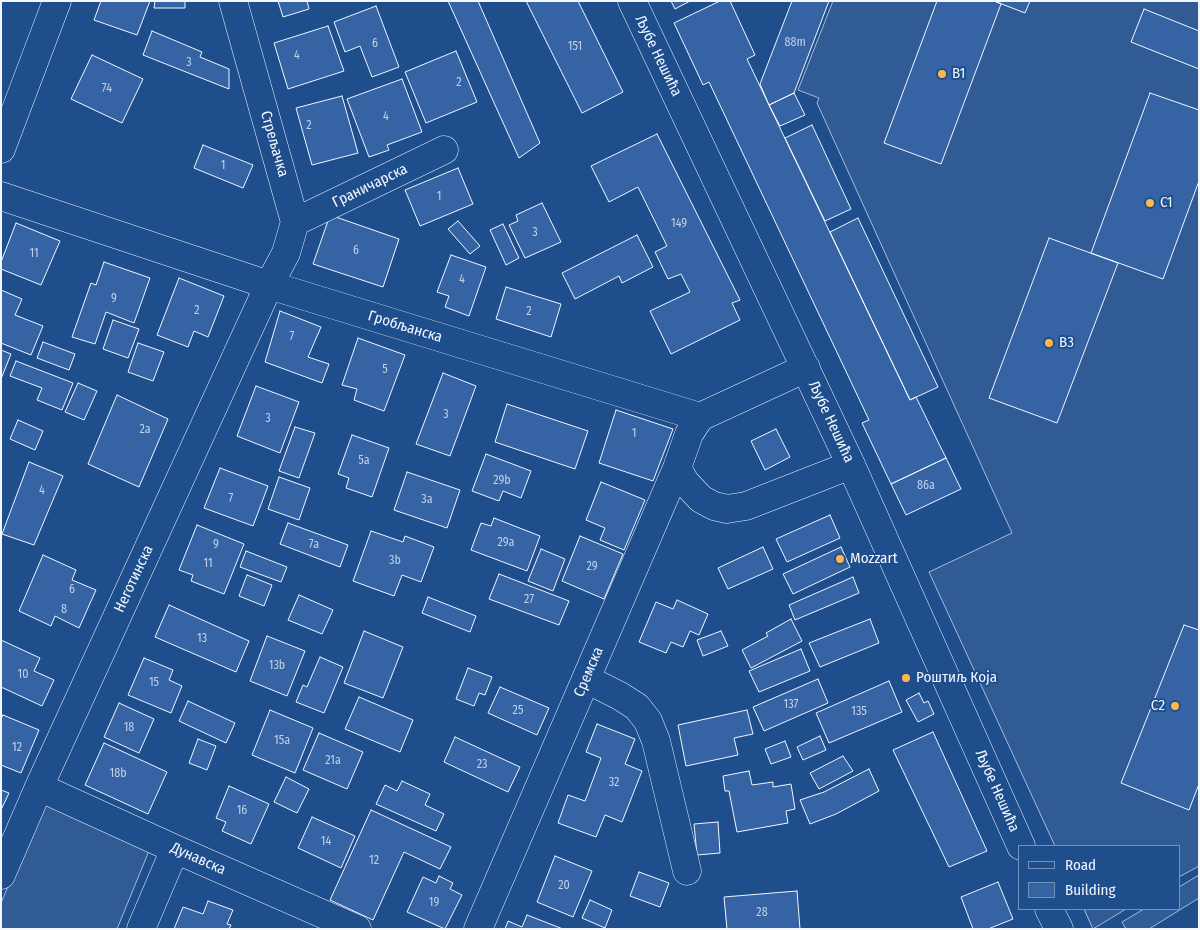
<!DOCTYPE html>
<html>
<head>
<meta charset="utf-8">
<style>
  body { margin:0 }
  #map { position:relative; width:1200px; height:930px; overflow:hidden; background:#1f4e8c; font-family:"Fira Sans Condensed",sans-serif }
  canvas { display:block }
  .frame { position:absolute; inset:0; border:2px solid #f2f6ff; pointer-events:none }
  .legend { position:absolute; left:1018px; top:845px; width:162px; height:65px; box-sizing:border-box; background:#1f4e8c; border:1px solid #7391ba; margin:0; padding:6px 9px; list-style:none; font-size:15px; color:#f2f6ff }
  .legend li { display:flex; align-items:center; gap:10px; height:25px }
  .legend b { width:25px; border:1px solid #7391ba }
</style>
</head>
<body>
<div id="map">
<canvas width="1200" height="930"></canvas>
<div class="frame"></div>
<ul class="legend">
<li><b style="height:6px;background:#1f4e8c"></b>Road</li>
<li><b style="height:14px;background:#3563a3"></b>Building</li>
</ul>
</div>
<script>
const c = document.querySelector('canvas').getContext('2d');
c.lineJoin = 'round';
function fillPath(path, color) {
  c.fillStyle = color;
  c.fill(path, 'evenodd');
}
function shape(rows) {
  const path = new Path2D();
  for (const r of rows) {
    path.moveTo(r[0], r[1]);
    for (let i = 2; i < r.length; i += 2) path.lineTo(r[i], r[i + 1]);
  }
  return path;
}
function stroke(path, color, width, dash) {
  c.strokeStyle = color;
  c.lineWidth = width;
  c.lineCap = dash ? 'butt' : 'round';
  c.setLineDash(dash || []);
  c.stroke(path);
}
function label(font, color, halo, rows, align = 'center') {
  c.font = font + ' "Fira Sans Condensed",sans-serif';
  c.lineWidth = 4;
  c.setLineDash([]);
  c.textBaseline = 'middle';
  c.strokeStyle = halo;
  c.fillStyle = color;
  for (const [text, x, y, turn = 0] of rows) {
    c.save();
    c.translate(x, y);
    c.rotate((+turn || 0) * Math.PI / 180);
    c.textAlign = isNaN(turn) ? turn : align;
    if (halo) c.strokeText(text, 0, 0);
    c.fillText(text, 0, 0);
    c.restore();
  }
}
const built = shape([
  [833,1,1199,1,1199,866,1179,877,1179,846,1055,846,929,572,1012,533,817,103,819,98,798,90,833,1],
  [44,801,151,846,117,929,1,929,1,903,44,801],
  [1199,875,1199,898,1149,929,1126,929,1122,922,1144,909,1179,909,1179,887,1199,875],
  [1084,909,1126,909,1093,929,1084,909]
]);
const building = shape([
  [101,1,150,1,137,35,94,20,101,1],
  [155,1,185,1,185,8,154,8,155,1],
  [278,1,307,1,309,9,283,17,278,1],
  [448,1,478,1,540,143,519,158,448,1],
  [526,1,578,1,623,92,582,113,526,1],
  [671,1,690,1,675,9,671,1],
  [720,1,730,1,755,55,747,59,769,105,910,400,916,397,946,458,891,484,862,423,869,420,709,82,703,85,674,23,720,1],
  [792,1,829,1,794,93,769,105,760,84,792,1],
  [937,1,994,1,1001,4,941,164,884,143,937,1],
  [994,1,1030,1,1025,13,994,1],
  [376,6,399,67,372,77,360,46,345,52,334,22,376,6],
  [1144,9,1199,31,1199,69,1131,42,1144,9],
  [328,26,344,71,288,89,274,43,328,26],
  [152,31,202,52,200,57,229,69,229,89,143,55,152,31],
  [456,51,477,102,426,123,405,72,456,51],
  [92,55,143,79,122,123,71,99,92,55],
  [402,79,422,132,387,145,389,150,369,157,347,99,402,79],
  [794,93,805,115,780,126,769,105,794,93],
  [1150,93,1199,110,1199,181,1163,279,1091,253,1150,93],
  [342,96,358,153,312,165,296,108,342,96],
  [812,125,851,209,825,221,785,138,812,125],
  [657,134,740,300,732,303,740,320,671,354,650,311,690,292,681,274,668,279,655,252,667,246,638,187,609,202,591,166,657,134],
  [203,145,253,165,243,188,194,168,203,145],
  [458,168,473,204,420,226,405,190,458,168],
  [542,203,561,242,525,258,509,225,518,221,516,215,542,203],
  [330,215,399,239,383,287,313,264,330,215],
  [858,218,938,387,910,400,830,232,858,218],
  [458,221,480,246,470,254,448,229,458,221],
  [16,223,60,241,41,285,1,269,1,262,16,223],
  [503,224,519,258,506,265,490,230,503,224],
  [637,235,653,267,622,283,619,276,575,299,562,273,637,235],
  [1049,238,1118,263,1057,423,989,398,1049,238],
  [451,255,486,267,469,316,445,307,449,296,437,292,451,255],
  [104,262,150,278,134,323,106,312,95,344,72,337,91,283,96,285,104,262],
  [179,278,224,296,208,337,194,331,188,347,157,335,179,278],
  [506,287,561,304,551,337,496,319,506,287],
  [1,290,22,299,15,315,43,326,31,355,1,343,1,290],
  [280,311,321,327,308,357,329,364,322,383,265,362,280,311],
  [113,320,139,329,128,358,103,349,113,320],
  [358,338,405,355,384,411,354,400,357,389,342,385,358,338],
  [43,342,75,354,69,370,37,358,43,342],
  [138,343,164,352,153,381,128,372,138,343],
  [1,350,11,354,1,379,1,350],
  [16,361,73,383,62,410,37,400,42,388,10,376,16,361],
  [443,373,476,386,450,456,416,444,443,373],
  [78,383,97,391,84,420,65,412,78,383],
  [256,386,299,402,280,453,237,436,256,386],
  [117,395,168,419,139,487,88,464,117,395],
  [507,404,588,431,575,469,495,442,507,404],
  [616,410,673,429,653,481,599,463,616,410],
  [18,420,43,431,35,450,10,439,18,420],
  [295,427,315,433,299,478,279,471,295,427],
  [776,429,790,457,765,470,751,441,776,429],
  [352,435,389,448,372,497,346,488,349,478,338,474,352,435],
  [486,454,531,471,521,498,503,491,499,501,472,491,486,454],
  [946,458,961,489,906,515,891,484,946,458],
  [29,462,63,476,34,545,2,534,29,462],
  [220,468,268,486,253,526,204,508,220,468],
  [407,472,460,490,447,528,394,510,407,472],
  [279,477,310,488,299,520,268,509,279,477],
  [601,482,645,500,624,550,600,540,605,528,586,520,601,482],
  [830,515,840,538,787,562,776,539,830,515],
  [494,518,540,536,527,571,471,550,481,523,491,526,494,518],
  [288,523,348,545,340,567,280,544,288,523],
  [197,525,244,544,224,594,191,581,193,575,179,570,197,525],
  [371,531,403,542,405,536,434,547,421,582,402,575,394,596,353,581,371,531],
  [580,536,623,554,604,599,562,581,580,536],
  [763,547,773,569,728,589,718,568,763,547],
  [841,547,850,567,793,594,783,574,841,547],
  [541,549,565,559,553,591,528,581,541,549],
  [246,551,287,567,281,582,240,567,246,551],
  [43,555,76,570,72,580,96,590,79,628,55,616,51,626,19,611,43,555],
  [499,574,569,601,559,625,489,599,499,574],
  [247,575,272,585,264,606,239,596,247,575],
  [853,577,859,593,795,620,789,605,853,577],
  [299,595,333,610,322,634,288,620,299,595],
  [428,597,476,616,470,632,422,613,428,597],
  [677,600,708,614,699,635,690,631,683,647,671,642,666,653,639,642,656,602,673,609,677,600],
  [169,605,249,641,236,672,155,637,169,605],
  [791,619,802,641,751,668,742,650,768,636,766,633,791,619],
  [870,619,879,643,820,667,809,643,870,619],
  [1184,625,1199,630,1199,784,1189,810,1121,783,1184,625],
  [364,631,403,647,383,698,344,683,364,631],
  [721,631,728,646,703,656,697,640,721,631],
  [267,636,305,651,287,696,250,681,267,636],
  [1,640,40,658,34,671,54,680,42,706,1,687,1,640],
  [801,649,810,671,759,692,749,671,801,649],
  [320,657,343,667,324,713,296,702,303,685,307,687,320,657],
  [144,658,173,670,169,680,182,686,171,713,128,695,144,658],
  [468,668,492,677,485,695,479,693,474,706,456,699,468,668],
  [818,679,828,703,764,731,753,707,818,679],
  [889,681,902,712,829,743,816,713,889,681],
  [500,687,549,708,537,735,488,713,500,687],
  [919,693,924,703,928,701,934,714,918,722,906,700,919,693],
  [359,697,413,720,400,752,345,729,359,697],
  [188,701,235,723,226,743,179,721,188,701],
  [119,703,154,719,139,753,104,737,119,703],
  [270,710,313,728,295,773,252,755,270,710],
  [747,710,753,734,734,738,738,755,686,766,678,725,747,710],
  [3,715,39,730,21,773,1,765,1,719,3,715],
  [597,724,635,739,625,764,642,771,622,822,605,815,596,837,558,823,568,795,585,801,601,758,586,752,597,724],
  [933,732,987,851,949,867,893,750,933,732],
  [319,733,363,752,347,789,303,770,319,733],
  [820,736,826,750,803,760,797,747,820,736],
  [455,737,520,767,508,792,444,762,455,737],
  [198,739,216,746,207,770,189,763,198,739],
  [785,741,791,757,771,764,765,749,785,741],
  [104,743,167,772,148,814,85,785,104,743],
  [843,756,853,771,819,789,810,773,843,756],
  [869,769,879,791,836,814,810,824,800,800,824,792,869,769],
  [749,771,752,785,773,782,773,787,791,784,795,809,786,811,788,823,737,832,729,791,725,791,723,776,749,771],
  [286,777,309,789,297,813,274,802,286,777],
  [402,781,430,794,425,805,444,814,436,831,376,804,385,785,397,791,402,781],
  [229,786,269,804,251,844,222,831,226,822,216,818,229,786],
  [1,790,9,793,1,810,1,790],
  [371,810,451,847,440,869,404,852,373,920,330,900,371,810],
  [312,817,355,836,341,868,298,848,312,817],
  [718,822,720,853,697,855,694,824,718,822],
  [555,856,592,871,573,917,537,902,555,856],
  [639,872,669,883,660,907,630,896,639,872],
  [439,876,453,883,450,889,462,895,445,929,407,912,423,877,436,883,439,876],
  [998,882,1013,919,988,929,973,929,961,897,998,882],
  [797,891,800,929,727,929,724,897,797,891],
  [590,900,612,910,605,928,582,918,590,900],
  [208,901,233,910,227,924,231,925,229,929,174,929,183,907,203,914,208,901],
  [527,915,563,929,505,929,508,921,522,927,527,915]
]);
const minor = shape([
  [1,149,57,1],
  [1,196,269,285,700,417,806,368],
  [295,222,444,150],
  [677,468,685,482,701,499,714,506,727,509,746,506,851,465],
  [586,679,620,696,637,707,648,721,656,741,687,871],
  [39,787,175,849,357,929],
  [1,875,39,787,269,285,286,253,295,222,233,1],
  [141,929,175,849],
  [478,929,677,468,689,434,700,417]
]);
const major = shape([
  [632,1,851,465,1021,846],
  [1049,909,1059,929]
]);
const markers = [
  [942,74,5,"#ffb74d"],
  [1150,203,5,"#ffb74d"],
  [1049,343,5,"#ffb74d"],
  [840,559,5,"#ffb74d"],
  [906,678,5,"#ffb74d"],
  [1175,706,5,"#ffb74d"]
];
const numberNames = [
  ["88m",795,43],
  ["6",375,44],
  ["151",575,47],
  ["4",297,56],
  ["3",189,63],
  ["2",459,83],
  ["74",107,89],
  ["4",386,117],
  ["2",309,126],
  ["1",223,166],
  ["1",439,197],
  ["149",679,224],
  ["3",535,233],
  ["6",356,251],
  ["11",34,254],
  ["4",462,280],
  ["9",114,299],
  ["2",197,311],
  ["2",529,312],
  ["7",292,337],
  ["5",385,370],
  ["3",446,415],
  ["3",268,419],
  ["2a",145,430],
  ["1",634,434],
  ["5a",364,461],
  ["29b",502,481],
  ["86a",926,486],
  ["4",42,491],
  ["7",231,499],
  ["3a",427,500],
  ["29a",506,543],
  ["9",216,545],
  ["7a",314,545],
  ["3b",395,561],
  ["11",208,564],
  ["29",592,567],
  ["6",72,590],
  ["27",529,600],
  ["8",64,610],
  ["13",202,639],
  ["13b",277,666],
  ["10",23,675],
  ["15",154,683],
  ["137",791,705],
  ["25",518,711],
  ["135",859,712],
  ["18",129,728],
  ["15a",282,741],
  ["12",17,748],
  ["21a",333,761],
  ["23",482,765],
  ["18b",118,774],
  ["32",614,783],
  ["16",242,811],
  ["14",326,842],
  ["12",374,861],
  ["20",564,886],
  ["19",434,903],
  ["28",762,913]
];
const streetNames = [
  ["Љубе Нешића",658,56,64],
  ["Стрељачка",274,144,74],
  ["Граничарска",370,186,-26],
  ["Гробљанска",405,327,17],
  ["Љубе Нешића",831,422,65],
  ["Неготинска",134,579,-65],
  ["Сремска",589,672,-67],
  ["Љубе Нешића",997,791,66],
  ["Дунавска",198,859,24]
];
const poiNames = [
  ["B1",952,74],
  ["C1",1160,203],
  ["B3",1059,343],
  ["Mozzart",850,559],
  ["Роштиљ Која",916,678],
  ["C2",1165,706,"right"]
];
fillPath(built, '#305b95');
stroke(built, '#a8bbd7', 1);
fillPath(building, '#3563a3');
stroke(building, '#f2f6ff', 1);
stroke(minor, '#f2f6ff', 29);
stroke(major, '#f2f6ff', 29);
stroke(minor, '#1f4e8c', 28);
stroke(major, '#1f4e8c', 28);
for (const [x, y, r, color] of markers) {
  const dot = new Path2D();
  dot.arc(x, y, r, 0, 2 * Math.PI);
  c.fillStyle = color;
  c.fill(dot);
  stroke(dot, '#1f4e8c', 2);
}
label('12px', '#c3d1e8', null, numberNames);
label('15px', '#f2f6ff', '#1f4e8c', streetNames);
label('15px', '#f2f6ff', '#1f4e8c', poiNames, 'left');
</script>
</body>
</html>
